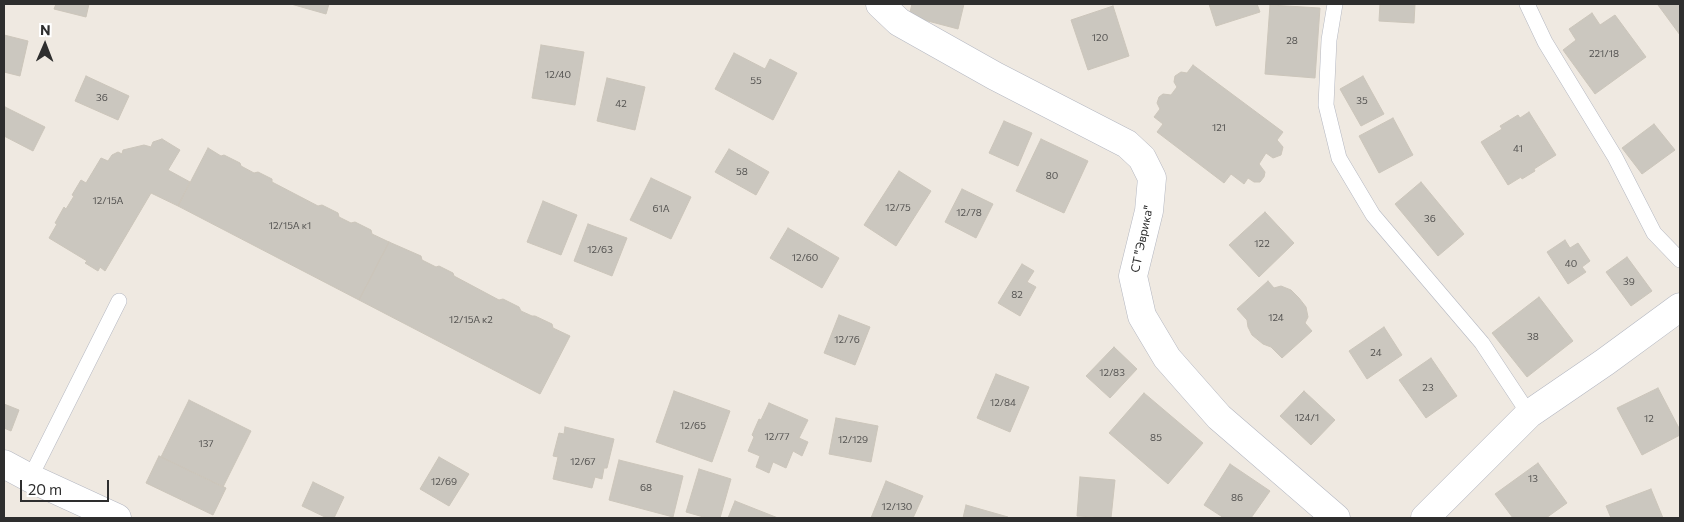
<!DOCTYPE html>
<html>
<head>
<meta charset="utf-8">
<style>
  body { margin:0 }
  #map { position:relative; width:1684px; height:522px; overflow:hidden; background:#efe9e1; font-family:Commissioner,sans-serif }
  canvas { display:block }
  .frame { position:absolute; inset:0; border:5px solid #2e2e2e; pointer-events:none }
  .north { position:absolute; left:20px; top:20px; width:50px; height:50px; -webkit-text-stroke:4px #fff; paint-order:stroke; rotate:1deg; font-size:14px; font-weight:700; line-height:20px; text-align:center; color:#2e2e2e }
  .north::after { content:''; display:block; margin:auto; width:18px; height:22px; background:#2e2e2e; clip-path:polygon(50% 0,100% 100%,50% 72%,0 100%) }
  .scale { position:absolute; left:20px; top:480px; width:89px; height:22px; box-sizing:border-box; border:2px solid #2e2e2e; border-top:0; padding-left:6px; font-size:15px; line-height:18px; white-space:nowrap; color:#2e2e2e; -webkit-text-stroke:4px #fff; paint-order:stroke }
</style>
</head>
<body>
<div id="map">
<canvas width="1684" height="522"></canvas>
<div class="frame"></div>
<div class="north">N</div>
<div class="scale">20 m</div>
</div>
<script>
const c = document.querySelector('canvas').getContext('2d');
c.lineJoin = 'round';
function fillPath(path, color) {
  c.fillStyle = color;
  c.fill(path, 'evenodd');
}
function shape(rows) {
  const path = new Path2D();
  for (const r of rows) {
    path.moveTo(r[0], r[1]);
    for (let i = 2; i < r.length; i += 2) path.lineTo(r[i], r[i + 1]);
  }
  return path;
}
function stroke(path, color, width, dash) {
  c.strokeStyle = color;
  c.lineWidth = width;
  c.lineCap = dash ? 'butt' : 'round';
  c.setLineDash(dash || []);
  c.stroke(path);
}
function label(font, color, halo, rows, align = 'center') {
  c.font = font + ' Commissioner,sans-serif';
  c.lineWidth = 4;
  c.setLineDash([]);
  c.textBaseline = 'middle';
  c.strokeStyle = halo;
  c.fillStyle = color;
  for (const [text, x, y, turn = 0] of rows) {
    c.save();
    c.translate(x, y);
    c.rotate((+turn || 0) * Math.PI / 180);
    c.textAlign = isNaN(turn) ? turn : align;
    if (halo) c.strokeText(text, 0, 0);
    c.fillText(text, 0, 0);
    c.restore();
  }
}
const building = shape([
  [56,4,89,4,86,17,54,9,56,4],
  [291,4,329,4,326,14,291,4],
  [912,4,964,4,958,29,909,16,912,4],
  [1209,4,1257,4,1260,12,1216,26,1209,4],
  [1380,4,1415,4,1414,23,1379,21,1380,4],
  [1659,4,1680,4,1680,35,1658,5,1659,4],
  [1270,5,1320,8,1315,78,1265,74,1270,5],
  [1113,6,1129,56,1088,70,1071,20,1113,6],
  [1592,13,1600,25,1615,15,1646,57,1595,94,1563,50,1576,40,1569,29,1592,13],
  [4,35,28,41,20,76,4,72,4,35],
  [541,45,584,52,575,105,532,98,541,45],
  [734,53,765,69,770,59,797,73,773,120,715,89,734,53],
  [1193,65,1283,132,1277,140,1283,147,1281,155,1273,158,1266,153,1259,164,1265,172,1264,177,1260,182,1254,182,1248,178,1244,184,1231,174,1224,183,1157,132,1163,124,1154,117,1160,109,1157,103,1159,97,1163,94,1171,95,1177,87,1174,82,1175,76,1181,72,1187,73,1193,65],
  [86,76,129,96,118,120,75,101,86,76],
  [1363,76,1384,114,1361,126,1340,89,1363,76],
  [607,78,645,87,635,130,597,121,607,78],
  [5,107,45,127,33,151,4,136,4,110,5,107],
  [1529,112,1556,155,1534,169,1535,171,1522,179,1521,177,1508,185,1481,142,1502,129,1500,126,1518,115,1520,118,1529,112],
  [1393,118,1413,155,1379,173,1359,136,1393,118],
  [1004,121,1032,133,1018,166,989,153,1004,121],
  [1654,124,1675,150,1642,174,1622,148,1654,124],
  [162,139,180,150,168,170,190,182,178,206,151,193,105,271,100,267,98,271,85,263,87,261,49,238,57,224,55,223,64,207,66,209,74,196,72,195,81,180,86,183,101,158,108,161,112,155,118,152,122,154,123,150,144,145,151,147,153,142,162,139],
  [1041,139,1088,161,1064,213,1016,191,1041,139],
  [208,148,221,156,224,155,240,163,241,166,254,173,258,172,272,179,272,182,318,206,322,205,338,213,339,217,351,223,355,222,371,230,372,234,389,242,359,300,178,206,208,148],
  [729,149,769,172,756,195,715,172,729,149],
  [899,171,931,191,896,246,864,225,899,171],
  [651,178,691,197,671,239,630,220,651,178],
  [1421,182,1464,234,1438,256,1395,204,1421,182],
  [962,189,993,204,976,238,945,222,962,189],
  [543,201,577,215,561,255,527,242,543,201],
  [1265,212,1294,243,1259,277,1229,245,1265,212],
  [588,224,627,238,612,276,574,261,588,224],
  [788,228,839,258,822,288,770,258,788,228],
  [1565,240,1570,248,1578,243,1590,261,1582,267,1586,272,1568,284,1547,252,1565,240],
  [389,242,421,256,422,260,436,267,439,266,453,273,454,276,499,300,503,299,519,307,521,311,532,316,535,316,552,324,553,328,570,336,540,394,359,300,389,242],
  [1627,257,1652,291,1631,306,1606,272,1627,257],
  [1022,264,1034,271,1027,282,1036,287,1020,316,998,303,1022,264],
  [1268,281,1274,288,1281,286,1291,290,1299,298,1306,307,1308,317,1305,323,1312,331,1282,358,1271,347,1263,344,1252,335,1248,327,1247,320,1237,309,1268,281],
  [1539,297,1573,341,1527,377,1492,333,1539,297],
  [839,315,870,327,855,365,824,353,839,315],
  [1384,327,1402,355,1367,379,1349,351,1384,327],
  [1114,347,1137,369,1110,398,1086,376,1114,347],
  [1431,358,1457,396,1426,418,1399,380,1431,358],
  [996,374,1029,387,1010,432,977,418,996,374],
  [1658,388,1680,430,1680,435,1642,455,1617,408,1658,388],
  [674,391,730,411,712,462,656,442,674,391],
  [1304,391,1335,420,1311,445,1280,416,1304,391],
  [1144,393,1203,443,1168,484,1109,433,1144,393],
  [189,400,251,431,223,487,161,457,189,400],
  [769,403,808,420,799,438,808,442,802,456,793,451,786,468,773,462,769,473,756,467,760,456,748,451,754,437,752,435,759,419,761,420,769,403],
  [4,404,19,410,11,431,4,428,4,404],
  [836,418,878,426,871,462,829,454,836,418],
  [565,427,614,439,607,468,604,468,602,479,595,477,592,488,553,479,558,457,553,456,559,433,564,434,565,427],
  [159,456,226,488,213,515,146,483,159,456],
  [439,457,469,474,449,506,420,489,439,457],
  [619,460,683,476,673,517,609,500,619,460],
  [1538,463,1567,503,1546,518,1513,518,1495,494,1538,463],
  [1230,464,1270,491,1251,518,1224,518,1204,505,1230,464],
  [699,469,731,479,720,518,707,518,686,512,699,469],
  [1080,477,1115,480,1111,518,1077,516,1080,477],
  [886,481,923,496,913,518,871,518,886,481],
  [313,482,344,497,334,518,327,518,302,506,313,482],
  [1651,489,1663,518,1611,518,1606,506,1651,489],
  [735,501,778,518,728,518,735,501],
  [966,505,1008,517,1007,518,963,518,966,505]
]);
const lane = shape([
  [1335,4,1329,40,1326,105,1339,158,1373,215,1482,343,1529,414],
  [1527,4,1545,42,1615,157,1654,233,1680,260],
  [30,478,119,301]
]);
const street = shape([
  [880,4,899,22,995,76,1127,144,1142,158,1152,178,1149,211,1133,276,1142,316,1167,358,1219,417,1336,518],
  [1425,518,1529,414,1605,362,1680,307]
]);
const secondary = shape([
  [4,464,30,478,117,518]
]);
const numberNames = [
  ["120",1100,38],
  ["28",1292,41],
  ["221/18",1604,54],
  ["12/40",558,75],
  ["55",756,81],
  ["36",102,98],
  ["35",1362,101],
  ["42",621,104],
  ["121",1219,128],
  ["41",1518,149],
  ["58",742,172],
  ["80",1052,176],
  ["12/15А",108,201],
  ["12/75",898,208],
  ["61А",661,209],
  ["12/78",969,213],
  ["36",1430,219],
  ["12/15А к1",290,226],
  ["122",1262,244],
  ["12/63",600,250],
  ["12/60",805,258],
  ["40",1571,264],
  ["39",1629,282],
  ["82",1017,295],
  ["124",1276,318],
  ["12/15А к2",471,320],
  ["38",1533,337],
  ["12/76",847,340],
  ["24",1376,353],
  ["12/83",1112,373],
  ["23",1428,388],
  ["12/84",1003,403],
  ["124/1",1307,418],
  ["12",1649,419],
  ["12/65",693,426],
  ["12/77",777,437],
  ["85",1156,438],
  ["12/129",853,440],
  ["137",206,444],
  ["12/67",583,462],
  ["13",1533,479],
  ["12/69",444,482],
  ["68",646,488],
  ["86",1237,498],
  ["12/130",897,507]
];
const streetNames = [
  ["СТ \"Эврика\"",1142,239,-78]
];
fillPath(building, '#cbc7bf');
stroke(building, '#cbc5ba', 1);
stroke(lane, '#b4b7c1', 16);
stroke(street, '#b4b7c1', 29);
stroke(secondary, '#b4b7c1', 29);
stroke(lane, '#fff', 15);
stroke(street, '#fff', 28);
stroke(secondary, '#fff', 28);
label('10px', '#555452', null, numberNames);
label('12px', '#2e2e2e', '#fff', streetNames);
</script>
</body>
</html>
